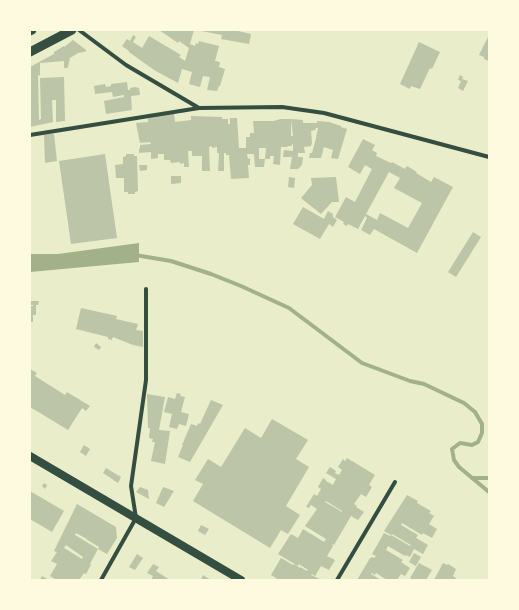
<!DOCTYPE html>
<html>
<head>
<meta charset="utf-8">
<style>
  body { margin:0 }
  #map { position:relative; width:519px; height:610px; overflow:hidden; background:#e9edc9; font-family:Manrope,sans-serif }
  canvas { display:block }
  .frame { position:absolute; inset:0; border:31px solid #fefae0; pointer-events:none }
</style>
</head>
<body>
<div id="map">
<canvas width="519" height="610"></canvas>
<div class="frame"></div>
</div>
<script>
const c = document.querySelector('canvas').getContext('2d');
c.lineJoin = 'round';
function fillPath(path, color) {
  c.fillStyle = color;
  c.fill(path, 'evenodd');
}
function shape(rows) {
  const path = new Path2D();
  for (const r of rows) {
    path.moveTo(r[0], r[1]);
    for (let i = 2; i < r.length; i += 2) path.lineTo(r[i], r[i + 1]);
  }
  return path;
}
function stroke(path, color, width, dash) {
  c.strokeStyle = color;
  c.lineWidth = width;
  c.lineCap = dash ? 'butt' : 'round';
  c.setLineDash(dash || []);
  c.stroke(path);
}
const water = shape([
  [139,243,139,262,30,272,30,254,58,254]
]);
const stream = shape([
  [135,255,171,261,211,274,241,286,289,308,362,363,410,381,424,384,464,403,475,412,482,424,482,433,478,442,472,445,460,443,452,449,454,460,459,467,489,492],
  [472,478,489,478]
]);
const building = shape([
  [159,30,194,30,190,44,195,46,196,43,198,44,199,41,219,46,215,61,220,62,219,67,225,69,220,86,219,86,217,91,207,90,210,77,203,76,200,87,189,84,192,72,182,69,178,83,154,70,129,52,129,51,122,46,127,39,130,41,133,35,136,37,133,42,142,48,149,36,181,55,179,57,185,61,189,48,179,41,178,43],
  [201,30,234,30,251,34,249,44,221,39,222,35,201,31],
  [489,35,489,61,484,59,484,57,479,55],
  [73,40,86,50,86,51,84,52,78,53,70,58,69,62,68,67,67,68,64,68,64,61,40,63,40,75,38,76,39,120,41,119,40,78,64,77,65,121,56,122,56,100,52,100,53,122,30,127,30,67,54,54,54,52,64,46,64,47],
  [419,42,440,52,432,69,430,68,420,89,411,86,410,89,400,84],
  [460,75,463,77,462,79,468,81,463,91,458,88,461,81,458,80],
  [127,82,128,90,130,90,130,88,135,87,139,88,140,95,131,96,132,110,106,114,104,101,124,97,124,95,113,97,112,92,95,94,94,86,105,84,106,87,111,86,111,84],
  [174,113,175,122,191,120,191,116,222,117,222,119,228,119,228,124,230,124,230,118,237,118,239,148,246,148,246,137,250,137,250,133,254,133,253,121,274,121,280,119,291,119,291,136,293,136,291,119,303,120,303,123,317,123,317,121,329,122,341,126,341,127,347,129,338,159,331,158,333,150,324,147,321,158,309,158,310,153,312,153,316,138,318,128,316,128,315,130,311,131,312,143,310,143,312,143,311,146,304,147,305,153,298,153,298,157,303,157,302,165,298,169,290,169,292,157,283,157,284,150,293,151,293,144,292,144,292,146,288,146,287,147,281,147,280,165,273,164,274,156,270,156,270,159,265,159,266,148,259,148,259,159,265,159,264,167,255,167,254,154,247,154,248,159,250,158,250,165,248,165,249,178,231,179,229,155,226,155,226,153,224,153,224,171,218,171,219,153,217,153,217,147,212,148,212,146,209,147,210,171,202,171,202,156,192,156,192,151,188,151,189,167,184,167,184,163,180,164,180,162,171,163,170,160,164,160,164,154,158,154,158,158,151,159,151,152,139,153,139,149,140,148,140,145,151,144,150,142,140,143,136,123,148,122,148,118,155,117,155,116],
  [49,134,54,134,57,161,45,163,44,135],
  [363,139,375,145,372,150,377,153,376,156,391,163,392,162,405,169,407,166,417,172,416,173,431,182,434,177,453,187,417,253,374,229,370,235,361,230,367,218,365,216,358,229,348,224,347,226,343,224,344,222,335,217,346,197,355,202,372,169,365,165,360,174,348,167],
  [389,172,400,178,394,188,422,203,408,228,380,213,377,220,366,214],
  [105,154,117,238,71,244,59,161],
  [126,154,134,154,134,156,137,156,138,191,135,192,135,194,128,194,128,192,124,192,124,178,116,178,115,165,123,164,123,157,126,156],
  [139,165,147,165,147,170,140,171],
  [171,176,181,176,181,183,171,184],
  [289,177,295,178,294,188,288,187],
  [336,177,339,202,332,202,321,214,301,198,312,185,311,178],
  [303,207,324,219,328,211,333,214,333,217,337,220,333,227,329,224,320,239,293,224],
  [473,232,481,237,456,277,448,272],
  [31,301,39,301,38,305,36,305,36,315,33,315,33,322,30,322,30,306,33,306,33,305,30,305],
  [81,308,117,316,116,319,138,324,136,330,143,331,143,347,133,345,113,337,113,338,112,338,112,340,108,339,108,337,76,329],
  [96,343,101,347,99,350,94,347],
  [30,369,37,373,35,376,65,395,67,392,90,406,86,411,82,408,68,430,30,407],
  [177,393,181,394,180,396,185,397,181,412,189,414,186,426,179,424,177,429,169,427,172,414,164,412,168,397,175,399],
  [147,394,165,397,159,430,170,431,165,464,151,461,155,442,152,442,153,439,149,438,150,428,148,428],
  [211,400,223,405,190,462,178,457,183,445,182,445,191,424,197,426,198,423,200,424],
  [272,419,308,440,296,459,309,467,286,506,300,515,288,534,281,530,270,548,193,501,203,484,195,480,208,459,221,467,245,428,261,438],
  [84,445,90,449,86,456,80,452],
  [347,458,375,475,369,485,372,487,366,497,361,494,354,504,357,506,356,507,364,512,358,520,351,516,334,545,333,544,332,545,333,546,327,556,335,560,329,570,321,566,315,576,312,574,311,575,322,580,279,580,271,575,281,558,293,565,294,564,300,568,300,567,307,571,308,570,299,564,298,566,278,554,291,534,298,538,303,529,324,542,326,539,305,526,317,509,311,505,309,508,306,507,314,494,317,496,321,489,318,487,323,478,326,480,326,481,333,485,336,479,326,473,330,467,336,471,335,473,339,475,342,470,338,467,343,459,345,461],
  [326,501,342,511,342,512,325,502],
  [106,468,121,477,118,483,103,473],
  [44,483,47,485,45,489,42,486],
  [140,487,148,490,149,499,136,492],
  [163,487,174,491,164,507,156,503],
  [30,491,64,511,52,532,30,519],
  [407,495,418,501,417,503,431,511,429,513,434,516,429,524,437,529,432,538,423,533,422,535,402,523,401,525,418,535,416,538,428,545,423,554,414,549,410,557,406,555,405,556,388,546,386,550,403,560,401,562,410,568,405,576,401,574,397,580,387,580,376,573,375,575,372,573,371,574,381,580,357,580,370,558,371,558,372,557,374,558,376,556,372,554,384,533,390,536,391,535,410,546,411,545,392,534,391,535,384,531],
  [77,504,116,527,117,538,107,554,98,549,90,564,91,565,86,574,84,573,79,580,57,580,50,576,57,564,51,561,57,552,54,551],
  [76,533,87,539,86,539,99,547,98,549,75,535],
  [66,545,83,557,82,559,64,548],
  [201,525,209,529,205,535,198,531],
  [414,553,421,557,416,566,409,562],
  [137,554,143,558,135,570,129,567],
  [419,563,432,570,426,580,413,580,410,578],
  [443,563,447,565,448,564,456,569,453,576,456,578,455,580,434,580],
  [153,564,159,567,156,571,170,580,151,580,153,576,147,573],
  [203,575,211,580,201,580],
  [42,576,49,580,40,580]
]);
const minor = shape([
  [79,30,126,65,199,108,282,107,324,113,489,157],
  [30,135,199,108],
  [101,580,136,518,131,486,146,380,146,289],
  [337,580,395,482]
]);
const secondary = shape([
  [30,456,241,580]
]);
const primary = shape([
  [30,31,32,30],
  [30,52,72,30]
]);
fillPath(water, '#a3b18a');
stroke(stream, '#a3b18a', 4);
fillPath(building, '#bcc5a7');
stroke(minor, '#344e41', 4);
stroke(secondary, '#344e41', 8);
stroke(primary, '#344e41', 9);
</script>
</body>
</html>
